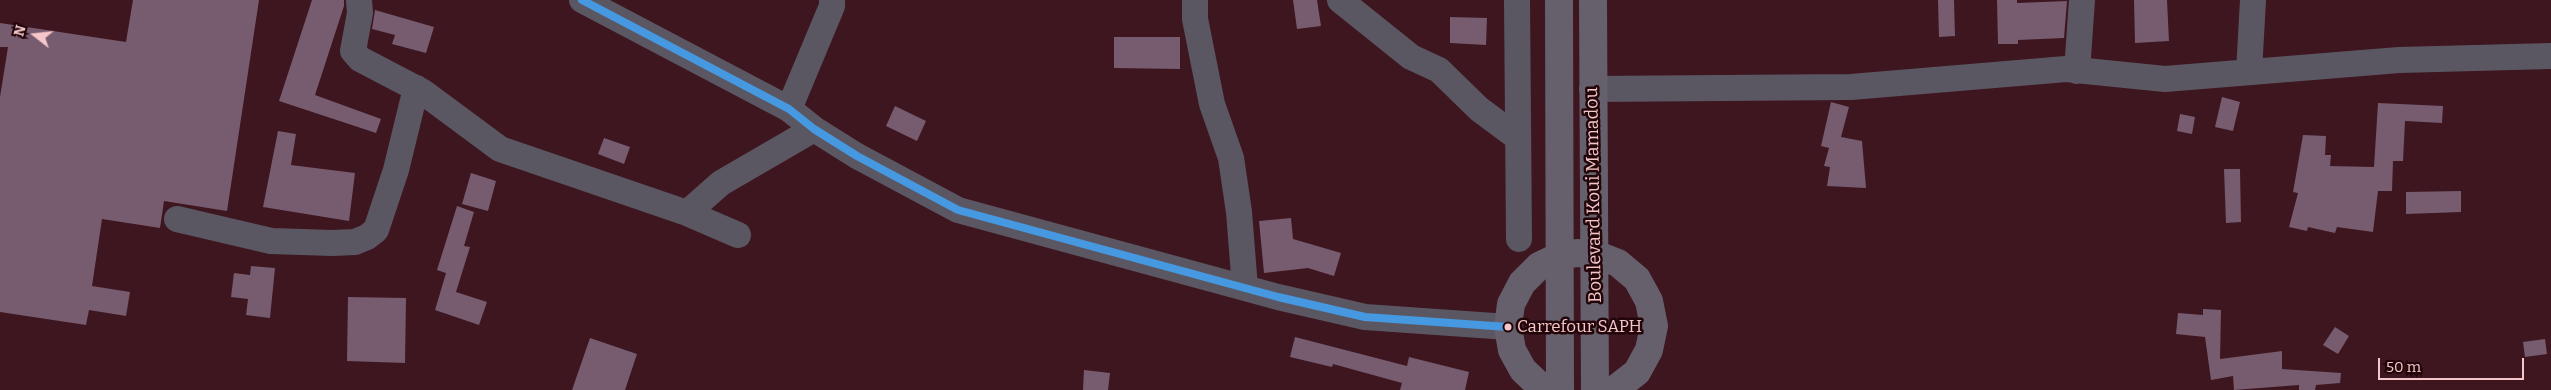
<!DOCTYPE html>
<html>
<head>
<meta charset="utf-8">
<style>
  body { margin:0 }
  #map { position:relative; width:2551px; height:390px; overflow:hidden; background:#3d1620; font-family:Bitter,serif }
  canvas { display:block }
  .north { position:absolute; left:10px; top:10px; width:50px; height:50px; -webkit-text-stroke:4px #220509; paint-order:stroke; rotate:286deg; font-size:14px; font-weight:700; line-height:20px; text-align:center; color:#f5c7ca }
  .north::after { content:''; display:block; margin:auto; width:18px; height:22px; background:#f5c7ca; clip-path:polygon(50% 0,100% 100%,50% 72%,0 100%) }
  .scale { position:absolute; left:2378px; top:358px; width:146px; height:22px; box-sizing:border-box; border:2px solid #f5c7ca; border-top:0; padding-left:6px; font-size:15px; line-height:18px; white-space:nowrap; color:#f5c7ca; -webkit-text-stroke:4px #220509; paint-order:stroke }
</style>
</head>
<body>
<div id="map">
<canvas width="2551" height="390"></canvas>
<div class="north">N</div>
<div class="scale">50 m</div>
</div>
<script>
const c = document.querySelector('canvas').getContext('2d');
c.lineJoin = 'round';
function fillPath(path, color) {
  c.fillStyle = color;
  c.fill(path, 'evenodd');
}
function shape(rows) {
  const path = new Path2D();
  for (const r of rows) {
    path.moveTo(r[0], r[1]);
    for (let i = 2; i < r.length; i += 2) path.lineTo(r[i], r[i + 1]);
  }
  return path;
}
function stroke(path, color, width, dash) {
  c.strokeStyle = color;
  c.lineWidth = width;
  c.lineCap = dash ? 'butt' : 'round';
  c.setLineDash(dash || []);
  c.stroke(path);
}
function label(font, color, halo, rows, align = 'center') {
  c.font = font + ' Bitter,serif';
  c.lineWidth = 5;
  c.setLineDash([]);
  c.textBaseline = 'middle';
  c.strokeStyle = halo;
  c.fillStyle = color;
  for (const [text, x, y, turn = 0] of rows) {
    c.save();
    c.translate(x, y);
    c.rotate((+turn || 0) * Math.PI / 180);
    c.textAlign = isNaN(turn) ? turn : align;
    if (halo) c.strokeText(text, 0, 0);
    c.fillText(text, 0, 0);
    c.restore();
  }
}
const building = shape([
  [133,0,259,0,227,211,164,201,160,228,102,219,92,286,130,292,126,316,89,310,86,325,0,312,0,97,8,47,0,47,0,23,126,42],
  [312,0,344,0,344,6,315,95,381,119,376,133,279,101],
  [1293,0,1317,0,1321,26,1297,29],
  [1938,0,1954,0,1955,36,1939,37],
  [1997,0,2017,0,2017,3,2067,1,2064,38,2018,40,2018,44,1998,44],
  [2134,0,2167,0,2169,41,2135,43],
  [375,10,434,27,426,53,392,44,395,35,372,29],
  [1450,17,1487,18,1486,45,1450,43],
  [1114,37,1180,37,1180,69,1114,68],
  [2222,97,2240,102,2233,131,2215,127],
  [1831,102,1849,107,1841,137,1862,141,1866,188,1827,186,1830,167,1824,166,1829,148,1821,146],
  [2378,103,2443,106,2442,123,2405,121,2403,161,2393,161,2392,191,2378,191,2373,232,2337,227,2335,233,2308,227,2307,231,2289,227,2298,193,2293,192,2303,135,2326,136,2325,155,2331,155,2330,166,2374,167],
  [895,106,926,121,917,141,886,126],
  [2180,114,2195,117,2192,134,2177,131],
  [278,131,296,134,291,165,355,173,349,221,263,207],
  [604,138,630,147,624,164,598,154],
  [2224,169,2240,169,2241,222,2226,223],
  [471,173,496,181,488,211,462,204],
  [2461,191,2461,212,2406,214,2406,192],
  [457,206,474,212,464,246,470,247,456,292,487,302,479,325,435,310,446,273,437,270],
  [1291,218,1293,239,1341,253,1334,276,1308,268,1264,273,1259,221],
  [251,266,275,268,270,318,246,315,248,299,231,297,234,273,250,275],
  [348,297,406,298,405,363,347,361],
  [2203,309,2221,310,2220,359,2282,351,2282,369,2341,373,2340,383,2316,385,2315,390,2299,390,2299,385,2234,390,2233,376,2211,380,2205,337,2176,334,2178,313,2203,315],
  [2335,327,2349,336,2338,354,2323,345],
  [1295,337,1407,366,1409,357,1469,372,1465,390,1400,390,1402,383,1333,364,1332,367,1290,357],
  [590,338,637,354,625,390,572,390],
  [2545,339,2547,354,2525,357,2523,342],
  [1084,370,1110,373,1108,390,1083,390]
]);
const minor = shape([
  [359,0,360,13,353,51,360,59,423,92,500,149,687,213,738,235],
  [582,0,789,109,814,129,857,156,958,210,1278,297,1365,317,1508,327],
  [1195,0,1195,19,1212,104,1231,158,1239,212,1245,288],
  [1340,0,1411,57,1439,70,1479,109,1518,138],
  [1517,0,1519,239],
  [2077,71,2082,0],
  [2249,72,2253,0],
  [1592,89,1851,87,2066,69,2165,79,2399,60,2551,56],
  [789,109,832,6,832,0],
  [687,213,721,183,814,129],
  [177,219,271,241,332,243,355,242,367,237,376,230,396,170,416,88]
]);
const major = shape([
  [1559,0,1560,390],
  [1593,0,1595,390],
  [1548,390,1540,386,1523,370,1512,350,1508,327,1511,304,1522,283,1539,266,1560,256,1577,253,1595,254,1618,263,1637,279,1649,301,1654,326,1649,350,1637,372,1614,390]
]);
const bus1 = shape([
  [582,0,789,109,814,129,857,156,958,210,1278,297,1365,317,1508,327]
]);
const markers = [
  [1508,327,4.5,"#f5c7ca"]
];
const busNames = [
  ["Carrefour SAPH",1517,327]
];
const streetNames = [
  ["Boulevard Koui Mamadou",1594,195,-91]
];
fillPath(building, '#775b6f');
stroke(minor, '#5b5762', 26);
stroke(major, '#665f6c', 28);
stroke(bus1, '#4699e1', 8);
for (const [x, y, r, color] of markers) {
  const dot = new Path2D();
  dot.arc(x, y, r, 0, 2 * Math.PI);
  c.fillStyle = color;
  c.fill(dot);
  stroke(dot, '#220509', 2);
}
label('17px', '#f5c7ca', '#220509', busNames, 'left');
label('18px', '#f5c7ca', '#220509', streetNames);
</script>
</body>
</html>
